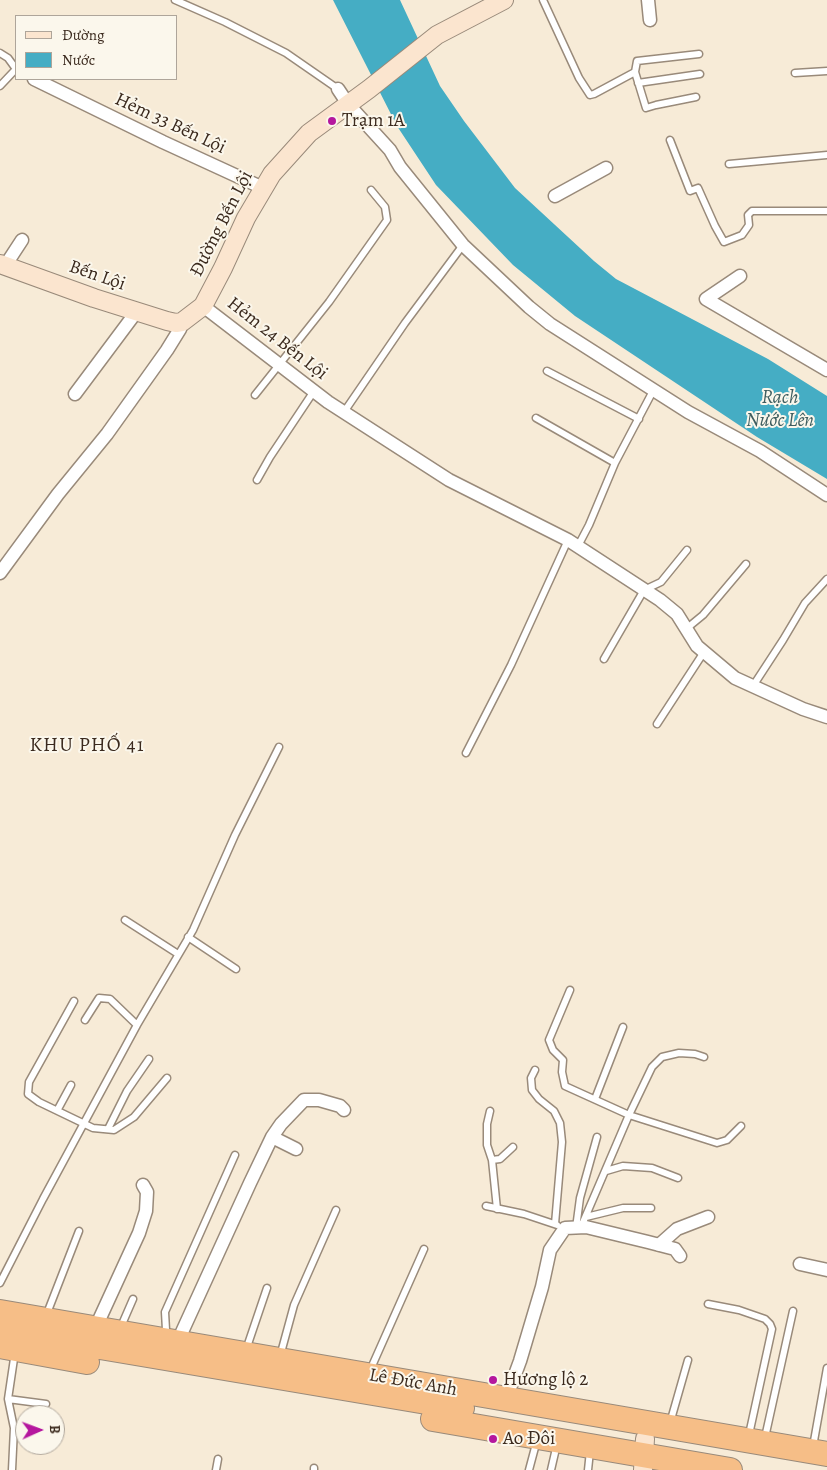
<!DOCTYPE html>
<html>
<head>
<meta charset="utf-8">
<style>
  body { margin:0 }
  #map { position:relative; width:827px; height:1470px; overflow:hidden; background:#f7ebd7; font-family:Alegreya,serif }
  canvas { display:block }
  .legend { position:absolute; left:15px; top:15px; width:162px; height:65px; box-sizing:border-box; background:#fbf7ec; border:1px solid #aea59a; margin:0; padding:6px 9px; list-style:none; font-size:15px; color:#3b2a1e }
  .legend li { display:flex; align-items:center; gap:10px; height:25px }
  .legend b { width:25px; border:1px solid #aea59a }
  .north { position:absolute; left:15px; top:1405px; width:50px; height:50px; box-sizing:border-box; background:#fbf7ec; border:1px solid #aea59a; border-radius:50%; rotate:88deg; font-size:14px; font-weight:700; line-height:20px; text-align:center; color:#3b2a1e }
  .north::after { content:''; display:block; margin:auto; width:18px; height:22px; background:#b5179e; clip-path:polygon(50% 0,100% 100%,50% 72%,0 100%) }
</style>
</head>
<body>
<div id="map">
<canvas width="827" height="1470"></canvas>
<ul class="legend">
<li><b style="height:6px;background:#fbe5cf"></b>Đường</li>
<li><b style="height:14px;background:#45adc4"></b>Nước</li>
</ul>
<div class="north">B</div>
</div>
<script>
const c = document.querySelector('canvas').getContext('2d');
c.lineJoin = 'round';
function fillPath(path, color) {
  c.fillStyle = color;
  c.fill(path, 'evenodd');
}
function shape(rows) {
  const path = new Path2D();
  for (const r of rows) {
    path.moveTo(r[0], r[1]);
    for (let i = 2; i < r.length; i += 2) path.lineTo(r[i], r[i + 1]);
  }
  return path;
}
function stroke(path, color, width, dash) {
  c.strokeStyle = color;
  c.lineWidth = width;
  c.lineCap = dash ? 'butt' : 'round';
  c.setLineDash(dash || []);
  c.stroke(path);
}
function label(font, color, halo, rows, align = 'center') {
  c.font = font + ' Alegreya,serif';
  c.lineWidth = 4;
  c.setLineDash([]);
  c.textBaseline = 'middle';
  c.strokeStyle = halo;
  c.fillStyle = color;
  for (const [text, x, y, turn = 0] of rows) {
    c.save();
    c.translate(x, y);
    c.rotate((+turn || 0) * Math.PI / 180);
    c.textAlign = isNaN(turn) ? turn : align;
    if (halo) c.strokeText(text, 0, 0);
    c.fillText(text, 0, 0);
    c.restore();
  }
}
const water = shape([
  [333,0,400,0,440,86,464,121,515,188,594,261,616,279,768,359,827,396,827,479,757,437,575,316,513,265,436,185,397,126]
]);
const lane = shape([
  [175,0,225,22,286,53,338,89],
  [543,0,579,78,590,95,594,94,635,72],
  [0,53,8,58,16,69,0,86],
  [795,73,827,71],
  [638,83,700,74],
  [696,97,656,105,646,108,635,72,637,61,699,54],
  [670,140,690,191,698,188,715,226,724,242,742,235,749,225,748,215,752,211,827,211],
  [729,164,827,155],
  [547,371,639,419],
  [255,395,329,302,387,220,385,207,371,190],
  [344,412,405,323,463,245],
  [536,418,615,463],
  [257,480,270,457,314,391],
  [578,546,589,525,615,463,654,389],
  [686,629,703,615,746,564],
  [604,659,644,590,661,582,687,550],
  [753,686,783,640,805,603,827,579],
  [657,724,704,652],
  [466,753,511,665,568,540],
  [125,920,178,954],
  [188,937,236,969],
  [570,990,549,1040,553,1050,563,1060,562,1072,565,1086,629,1115,717,1143,727,1140,741,1126],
  [74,1001,29,1082,28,1094,39,1102,93,1128,114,1130,134,1117,167,1078],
  [85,1020,99,998,110,999,137,1025],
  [535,1070,531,1078,532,1090,539,1099,554,1111,560,1123,562,1142,555,1224],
  [595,1099,623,1027],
  [58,1109,71,1085],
  [490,1111,487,1124,487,1145,492,1160,497,1209],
  [108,1129,127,1091,149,1059],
  [492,1160,500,1159,513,1147],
  [606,1171,623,1166,652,1168,678,1178],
  [486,1206,524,1214,557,1225],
  [586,1217,623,1208,651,1208],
  [581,1227,629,1115,652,1067,662,1057,679,1053,695,1054,704,1057],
  [576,1228,580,1198,597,1137],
  [0,1283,43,1199,137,1025,193,930,235,835,279,747],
  [708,1304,739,1310,765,1319,770,1324,772,1329,750,1430],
  [46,1316,79,1231],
  [123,1322,133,1299],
  [166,1330,165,1312,235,1155],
  [248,1344,267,1288],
  [282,1349,294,1305,336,1210],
  [372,1366,424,1249],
  [8,1399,46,1404],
  [672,1416,688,1360],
  [766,1433,793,1311],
  [814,1441,827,1368],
  [12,1470,14,1428,8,1399,15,1352],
  [216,1470,218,1459],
  [314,1470,314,1468],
  [529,1470,537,1440],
  [551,1470,557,1444],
  [588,1470,590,1451]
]);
const street = shape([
  [648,0,650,20],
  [34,79,163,142,263,188],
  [338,89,348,104,390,150,400,167,463,245,529,307,550,324,688,412,760,451,827,495],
  [555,196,606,168],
  [5,266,22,240],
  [740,276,706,299,827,370],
  [203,306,328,402,449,480,568,540,660,600,677,614,697,646,735,678,803,709,827,717],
  [75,394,137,311],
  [0,573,58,494,107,434,167,350,180,329,182,322],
  [272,1137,296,1149],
  [659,1245,677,1229,708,1217],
  [800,1264,827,1270],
  [100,1318,139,1233,146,1211,147,1192,143,1185],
  [182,1332,250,1183,272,1137,281,1124,304,1100,319,1100,340,1106,344,1110],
  [506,1399,520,1361,542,1287,550,1250,565,1228,586,1227,648,1242,675,1249,680,1256]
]);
const secondary = shape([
  [0,264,94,298,167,321,176,323,182,322,203,306,223,268,246,218,272,174,309,133,369,89,437,35,504,0],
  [643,1470,645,1439]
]);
const highway = shape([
  [0,1312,827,1454],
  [0,1330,462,1408],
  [0,1346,87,1362],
  [433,1419,730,1470]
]);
const markers = [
  [332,121,5,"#b5179e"],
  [493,1380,5,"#b5179e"],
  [493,1439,5,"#b5179e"]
];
const poiNames = [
  ["Trạm 1A",342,121],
  ["Hương lộ 2",503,1380],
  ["Ao Đôi",503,1439]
];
const streetNames = [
  ["Hẻm 33 Bến Lội",170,124,25],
  ["Đường Bến Lội",222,224,-63],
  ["Bến Lội",97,276,19],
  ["Hẻm 24 Bến Lội",277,339,38],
  ["Lê Đức Anh",413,1383,10]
];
const waterNames = [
  ["Rạch",780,398],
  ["Nước Lên",780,421]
];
const neighbourhoodNames = [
  ["KHU PHỐ 41",87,746]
];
fillPath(water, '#45adc4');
stroke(lane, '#998a7a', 9);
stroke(street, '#998a7a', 15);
stroke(secondary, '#998a7a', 20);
stroke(highway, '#998a7a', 26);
stroke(lane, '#fff', 6);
stroke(street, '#fff', 12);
stroke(secondary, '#fbe5cf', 18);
stroke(highway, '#f6be87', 24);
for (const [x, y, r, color] of markers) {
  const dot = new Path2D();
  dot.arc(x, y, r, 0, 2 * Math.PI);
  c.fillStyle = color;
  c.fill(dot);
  stroke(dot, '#fbf7ec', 2);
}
label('19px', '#3b2a1e', '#fbf7ec', poiNames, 'left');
label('19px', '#3b2a1e', '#fbf7ec', streetNames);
label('italic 20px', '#3f5e60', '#fbf7ec', waterNames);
c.letterSpacing = '1px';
label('20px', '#3b2a1e', '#fbf7ec', neighbourhoodNames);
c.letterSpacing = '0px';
</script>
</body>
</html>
